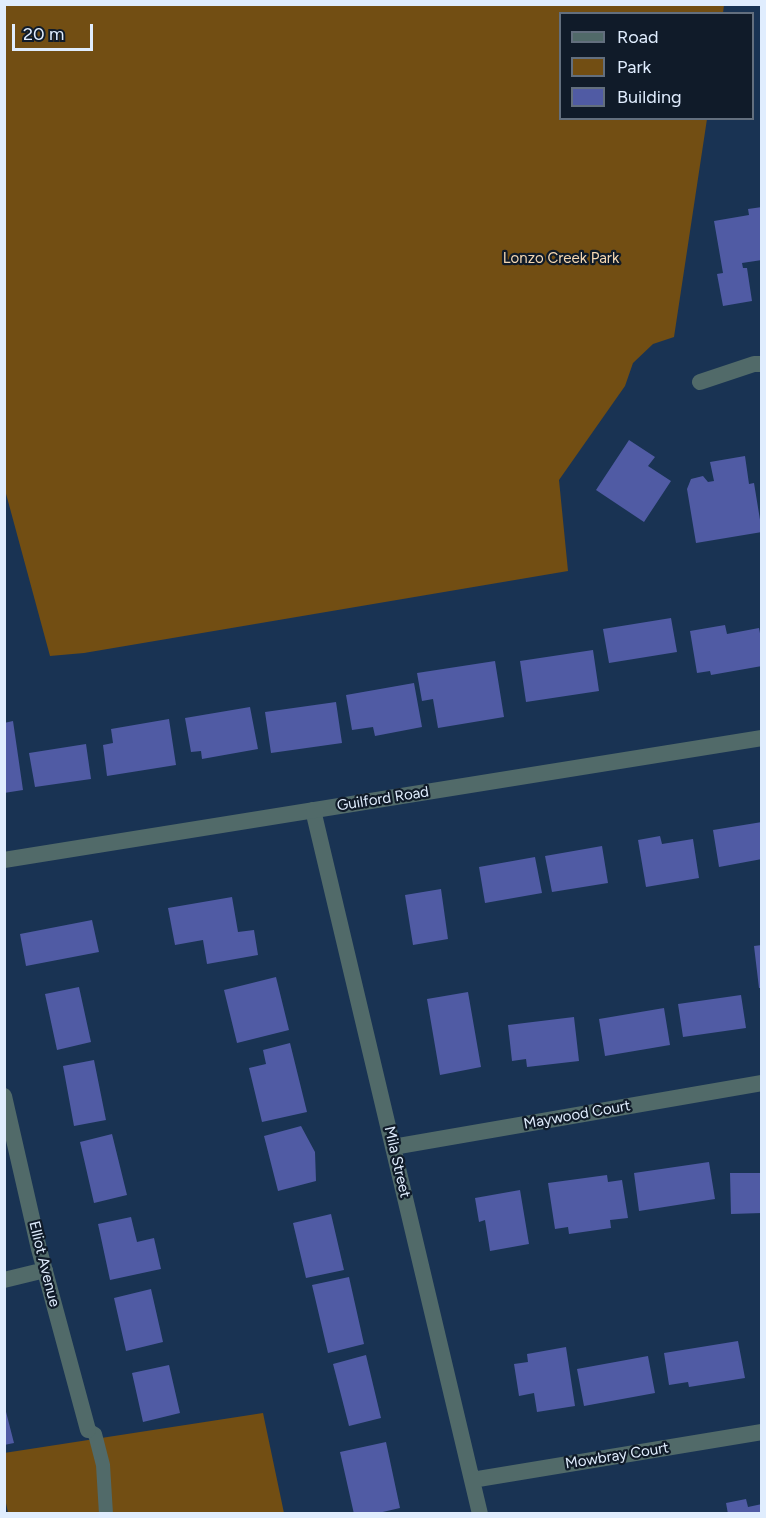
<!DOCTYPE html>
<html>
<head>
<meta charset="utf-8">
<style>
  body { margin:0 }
  #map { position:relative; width:766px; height:1518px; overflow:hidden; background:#193353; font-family:Figtree,sans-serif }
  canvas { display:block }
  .frame { position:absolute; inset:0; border:6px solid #e0edfe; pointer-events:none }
  .legend { position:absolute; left:559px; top:12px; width:195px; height:108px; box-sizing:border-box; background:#101b29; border:2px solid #636f7e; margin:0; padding:8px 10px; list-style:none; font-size:18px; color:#e0edfe }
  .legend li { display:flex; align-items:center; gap:12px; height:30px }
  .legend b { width:30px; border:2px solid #636f7e }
  .scale { position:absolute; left:12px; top:24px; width:81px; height:27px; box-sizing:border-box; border:3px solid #e0edfe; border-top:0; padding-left:8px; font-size:18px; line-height:21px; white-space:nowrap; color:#e0edfe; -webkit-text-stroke:4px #101b29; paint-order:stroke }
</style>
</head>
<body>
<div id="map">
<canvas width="766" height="1518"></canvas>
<div class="frame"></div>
<ul class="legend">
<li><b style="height:8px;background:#516a69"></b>Road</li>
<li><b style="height:16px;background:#724e13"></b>Park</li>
<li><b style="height:16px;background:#505ba4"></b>Building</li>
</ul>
<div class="scale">20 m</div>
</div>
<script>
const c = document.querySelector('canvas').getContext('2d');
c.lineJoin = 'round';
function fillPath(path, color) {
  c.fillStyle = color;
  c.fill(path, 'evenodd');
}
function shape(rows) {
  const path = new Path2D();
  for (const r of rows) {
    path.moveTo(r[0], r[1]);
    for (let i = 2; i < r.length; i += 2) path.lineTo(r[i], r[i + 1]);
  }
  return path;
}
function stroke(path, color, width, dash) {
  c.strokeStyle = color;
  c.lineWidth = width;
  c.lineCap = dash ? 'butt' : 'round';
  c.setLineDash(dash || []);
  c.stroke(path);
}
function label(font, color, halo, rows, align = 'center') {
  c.font = font + ' Figtree,sans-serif';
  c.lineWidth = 4.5;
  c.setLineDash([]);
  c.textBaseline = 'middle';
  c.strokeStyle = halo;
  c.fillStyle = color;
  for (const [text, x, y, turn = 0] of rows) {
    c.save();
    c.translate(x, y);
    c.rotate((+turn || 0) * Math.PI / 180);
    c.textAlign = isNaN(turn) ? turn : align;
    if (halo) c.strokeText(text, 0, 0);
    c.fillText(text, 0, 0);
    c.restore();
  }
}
const green = shape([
  [4,5,724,5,723,13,560,14,560,118,707,119,674,337,653,344,633,363,625,386,559,480,568,571,84,653,50,656,5,490],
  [263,1413,284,1513,8,1513,5,1498,4,1453]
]);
const building = shape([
  [762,207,762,260,742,263,743,268,747,268,752,301,723,306,717,274,723,273,714,221,749,215,748,209],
  [629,440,655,457,648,466,671,481,644,522,596,490],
  [745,456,749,484,754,483,762,532,696,543,687,489,691,479,703,476,708,482,714,481,710,462],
  [671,618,677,652,609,663,603,629],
  [725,625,727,634,759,628,762,644,762,666,711,675,710,671,697,673,690,631],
  [593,650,599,691,526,702,520,661],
  [495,661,504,717,438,728,433,699,422,701,417,673],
  [414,683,422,727,375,736,373,727,352,730,346,695],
  [336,702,342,743,271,753,265,712],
  [250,707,258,749,202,759,201,751,191,752,185,718],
  [169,719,176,765,107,776,103,745,113,743,111,729],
  [13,721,23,790,4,793,4,723],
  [86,744,91,779,35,787,29,753],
  [762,822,762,859,719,867,713,830],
  [660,836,662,844,693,839,699,878,646,887,638,840],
  [602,846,608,883,552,892,545,856],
  [535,857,542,893,485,903,479,867],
  [441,889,448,939,413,945,405,895],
  [232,897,238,932,254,930,258,955,207,964,203,940,175,945,168,908],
  [92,920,99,952,26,966,20,934],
  [762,945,762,988,759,988,754,946],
  [276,977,289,1030,237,1043,224,990],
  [79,987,91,1042,57,1050,45,994],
  [468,992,481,1067,440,1075,427,999],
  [741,995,746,1028,683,1037,678,1004],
  [664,1008,670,1045,605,1056,599,1019],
  [574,1017,579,1061,527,1067,526,1059,512,1061,508,1025],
  [290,1043,307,1112,262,1122,249,1068,266,1064,263,1050],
  [94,1060,106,1120,74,1126,63,1066],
  [301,1126,315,1152,316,1181,278,1191,264,1136],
  [112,1134,127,1195,94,1203,80,1142],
  [709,1162,715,1199,639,1211,634,1173],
  [730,1173,762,1173,762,1213,731,1214],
  [607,1175,608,1182,622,1180,628,1218,610,1220,611,1228,569,1234,568,1227,555,1229,548,1183],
  [520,1190,529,1244,490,1251,485,1220,479,1222,475,1198],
  [331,1214,344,1270,306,1278,293,1223],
  [131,1217,137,1242,154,1238,161,1269,110,1280,98,1224],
  [349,1277,364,1344,328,1353,312,1285],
  [151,1289,163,1342,126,1351,114,1298],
  [738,1341,745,1378,689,1387,688,1382,669,1385,664,1353],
  [566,1347,575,1406,537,1412,534,1393,519,1396,514,1364,528,1362,527,1354],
  [366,1355,381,1418,349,1426,333,1364],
  [648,1356,655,1393,584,1406,577,1369],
  [169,1365,180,1413,143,1422,132,1373],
  [4,1404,14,1443,4,1445],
  [386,1442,400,1508,374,1514,354,1514,340,1452],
  [746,1499,748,1507,762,1504,762,1514,728,1514,726,1503]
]);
const service = shape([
  [88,1430,95,1434,103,1465,106,1514]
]);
const minor = shape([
  [700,382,754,364,762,364],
  [313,810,480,1514],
  [4,1096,39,1249,88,1430],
  [393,1147,762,1083],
  [4,1280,45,1270],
  [472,1480,762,1432]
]);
const tertiary = shape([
  [4,860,762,738]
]);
const parkNames = [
  ["Lonzo Creek Park",561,259]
];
const streetNames = [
  ["Guilford Road",383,799,-9],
  ["Maywood Court",577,1115,-10],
  ["Mila Street",397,1162,77],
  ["Elliot Avenue",44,1264,76],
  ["Mowbray Court",617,1456,-9]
];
fillPath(green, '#724e13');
fillPath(building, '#505ba4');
stroke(service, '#516a69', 14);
stroke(minor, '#516a69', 16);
stroke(tertiary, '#516a69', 16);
label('15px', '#f5d8b3', '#101b29', parkNames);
label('15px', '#e0edfe', '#101b29', streetNames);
</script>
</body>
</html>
